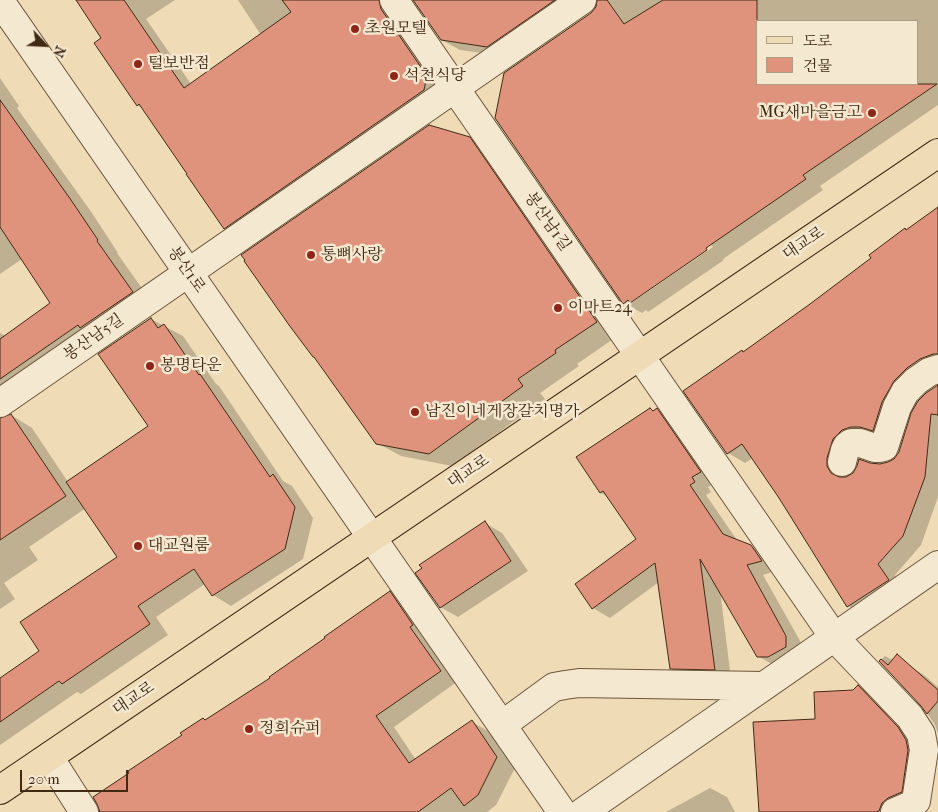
<!DOCTYPE html>
<html>
<head>
<meta charset="utf-8">
<style>
  body { margin:0 }
  #map { position:relative; width:938px; height:812px; overflow:hidden; background:#efdcb7; font-family:"IM FELL French Canon","Noto Serif KR",serif }
  canvas { display:block }
  .legend { position:absolute; left:756px; top:20px; width:162px; height:65px; box-sizing:border-box; background:#f5e8d0; border:1px solid #ad9c85; margin:0; padding:6px 9px; list-style:none; font-size:15px; color:#402a14 }
  .legend li { display:flex; align-items:center; gap:10px; height:25px }
  .legend b { width:25px; border:1px solid #ad9c85 }
  .north { position:absolute; left:20px; top:20px; width:50px; height:50px; -webkit-text-stroke:4px #f5e8d0; paint-order:stroke; rotate:115deg; font-size:14px; font-weight:700; line-height:20px; text-align:center; color:#402a14 }
  .north::after { content:''; display:block; margin:auto; width:18px; height:22px; background:#402a14; clip-path:polygon(50% 0,100% 100%,50% 72%,0 100%) }
  .scale { position:absolute; left:20px; top:770px; width:108px; height:22px; box-sizing:border-box; border:2px solid #402a14; border-top:0; padding-left:6px; font-size:15px; line-height:18px; white-space:nowrap; color:#402a14; -webkit-text-stroke:4px #f5e8d0; paint-order:stroke }
</style>
</head>
<body>
<div id="map">
<canvas width="938" height="812"></canvas>
<ul class="legend">
<li><b style="height:6px;background:#efdcb7"></b>도로</li>
<li><b style="height:14px;background:#df927c"></b>건물</li>
</ul>
<div class="north">N</div>
<div class="scale">20 m</div>
</div>
<script>
const c = document.querySelector('canvas').getContext('2d');
c.lineJoin = 'round';
function fillPath(path, color) {
  c.fillStyle = color;
  c.fill(path, 'evenodd');
}
function shape(rows) {
  const path = new Path2D();
  for (const r of rows) {
    path.moveTo(r[0], r[1]);
    for (let i = 2; i < r.length; i += 2) path.lineTo(r[i], r[i + 1]);
  }
  return path;
}
function stroke(path, color, width, dash) {
  c.strokeStyle = color;
  c.lineWidth = width;
  c.lineCap = dash ? 'butt' : 'round';
  c.setLineDash(dash || []);
  c.stroke(path);
}
function label(font, color, halo, rows, align = 'center') {
  c.font = font + ' "IM FELL French Canon","Noto Serif KR",serif';
  c.lineWidth = 5;
  c.setLineDash([]);
  c.textBaseline = 'middle';
  c.strokeStyle = halo;
  c.fillStyle = color;
  for (const [text, x, y, turn = 0] of rows) {
    c.save();
    c.translate(x, y);
    c.rotate((+turn || 0) * Math.PI / 180);
    c.textAlign = isNaN(turn) ? turn : align;
    if (halo) c.strokeText(text, 0, 0);
    c.fillText(text, 0, 0);
    c.restore();
  }
}
const shadow = shape([
  [77,0,175,0,146,19,191,84,261,35,238,0,401,0,445,87,242,238,225,228,142,108,137,105,102,39],
  [415,0,587,0,505,56,460,50,442,40],
  [599,0,938,0,938,105,820,186,823,190,723,259,724,260,648,312,646,310,642,313,624,303,592,14,597,8],
  [757,21,917,21,917,84,757,84],
  [711,245,713,247,631,303,631,300],
  [0,78,19,106,17,108,92,213,118,253,117,253,153,304,6,409,5,418,11,415,32,428,68,482,149,426,151,319,183,336,216,384,219,386,283,481,292,486,313,518,303,559,231,606,213,595,205,584,156,617,168,635,81,694,77,692,0,745,0,680,41,651,119,557,86,508,29,547,38,560,4,583,15,599,0,609,0,333,6,336,52,304,22,259,0,274],
  [469,138,493,152,619,335,577,364,579,366,540,393,545,399,452,466,401,456,377,443],
  [938,209,938,369,879,437,844,469,845,478,870,464,880,465,888,463,896,459,938,387,938,497,921,545,895,575,905,590,866,616,848,606,780,497,753,458,745,463,728,453,743,352,744,353,811,305,907,231],
  [650,409,654,412,657,410,674,420,717,482,708,487,711,492,706,495,737,540,751,546,768,556,778,570,763,575,803,646,775,666,758,656,720,590,731,679,688,678,671,668,659,582,610,618,593,608,638,539,609,497,601,493,578,458],
  [485,523,502,533,528,571,458,617,440,607],
  [390,592,408,603,458,681,394,727,416,760,472,722,490,732,515,768,496,805,487,812,101,812,183,736,203,719,206,721,272,679],
  [885,656,902,665,903,678,880,661],
  [911,667,924,675,938,687,938,734,935,725,920,703],
  [858,686,874,696,908,731,915,803,899,812,760,812,816,720,853,692],
  [710,788,727,797,735,812,666,812]
]);
const building = shape([
  [76,0,124,0,184,88,291,12,282,0,379,0,381,9,427,76,424,90,224,229,186,174,187,174,139,104,137,106,94,43,101,38,76,0],
  [413,0,555,0,487,47,441,40,413,0],
  [597,0,607,0,624,24,663,0,757,0,757,84,937,84,803,175,806,179,706,248,707,250,630,303,628,300,623,304,495,118,504,73,591,13,596,7,597,0],
  [0,100,71,200,98,240,97,241,133,292,80,328,78,325,0,379,0,339,50,303,0,227,0,100],
  [429,125,470,137,597,322,555,350,556,353,518,379,523,386,429,454,376,444,314,357,313,357,289,325,244,261,245,260,241,255,429,125],
  [938,207,938,354,933,354,920,359,907,368,894,381,882,402,873,431,860,427,851,427,842,430,833,439,827,458,827,466,831,473,839,477,846,477,853,473,857,466,859,459,870,463,880,464,888,462,894,459,899,452,911,413,918,401,926,393,938,385,938,415,931,414,925,477,903,536,878,564,889,580,847,607,779,498,742,444,727,454,683,391,742,350,743,352,810,304,871,258,869,255,905,228,906,230,938,207],
  [151,318,158,328,164,324,199,375,200,374,270,477,273,474,295,507,285,549,212,596,194,569,138,606,150,624,62,684,59,681,0,722,0,678,39,651,20,622,117,557,66,482,148,426,98,354,151,318],
  [650,408,653,411,657,408,701,472,692,477,695,482,690,485,723,534,751,545,762,561,747,565,786,636,786,647,768,657,757,657,700,559,715,670,670,669,655,563,592,609,575,584,636,539,603,491,600,493,576,457,650,408],
  [11,414,66,496,0,540,0,418,11,414],
  [485,521,511,561,440,608,415,573,422,568,419,565,485,521],
  [390,591,413,625,410,627,441,671,376,716,409,763,472,720,497,757,478,795,464,806,451,788,418,812,100,812,97,804,93,797,129,773,128,771,182,735,180,733,203,718,205,720,270,678,269,677,325,638,324,637,390,591],
  [897,654,938,690,938,701,927,714,921,706,879,661,881,659,888,665,897,654],
  [858,685,898,727,906,740,908,750,902,792,888,798,882,803,879,811,876,812,759,812,753,722,815,719,814,692,853,690,858,685]
]);
const minor = shape([
  [394,0,834,637,910,717,921,734,924,750,916,801,911,805,895,812],
  [0,1,562,812],
  [0,403,582,0],
  [842,462,845,450,847,446,851,443,860,443,875,448,880,448,884,447,897,407,905,392,916,381,929,372,938,369],
  [502,725,554,687,565,685,579,683,763,686],
  [49,757,84,812],
  [583,812,938,565]
]);
const major = shape([
  [0,790,938,153]
]);
const markers = [
  [355,29,5,"#8f2418"],
  [138,64,5,"#8f2418"],
  [394,76,5,"#8f2418"],
  [872,113,5,"#8f2418"],
  [311,255,5,"#8f2418"],
  [558,308,5,"#8f2418"],
  [150,366,5,"#8f2418"],
  [415,412,5,"#8f2418"],
  [138,546,5,"#8f2418"],
  [249,729,5,"#8f2418"]
];
const poiNames = [
  ["초원모텔",365,29],
  ["털보반점",148,64],
  ["석천식당",404,76],
  ["MG새마을금고",862,113,"right"],
  ["통뼈사랑",321,255],
  ["이마트24",568,308],
  ["봉명타운",160,366],
  ["남진이네게장갈치명가",425,412],
  ["대교원룸",148,546],
  ["정희슈퍼",259,729]
];
const streetNames = [
  ["봉산남1길",547,222,55],
  ["대교로",804,244,-34],
  ["봉산1로",186,270,55],
  ["봉산남5길",94,338,-35],
  ["대교로",469,472,-34],
  ["대교로",134,699,-34]
];
fillPath(shadow, '#0003');
fillPath(building, '#df927c');
stroke(building, '#402a14', 1);
stroke(minor, '#6c563d', 30);
stroke(major, '#402a14', 30);
stroke(minor, '#f5e8d0', 28);
stroke(major, '#efdcb7', 28);
for (const [x, y, r, color] of markers) {
  const dot = new Path2D();
  dot.arc(x, y, r, 0, 2 * Math.PI);
  c.fillStyle = color;
  c.fill(dot);
  stroke(dot, '#f5e8d0', 2);
}
label('16px', '#402a14', '#f5e8d0', poiNames, 'left');
label('16px', '#402a14', '#f5e8d0', streetNames);
</script>
</body>
</html>
